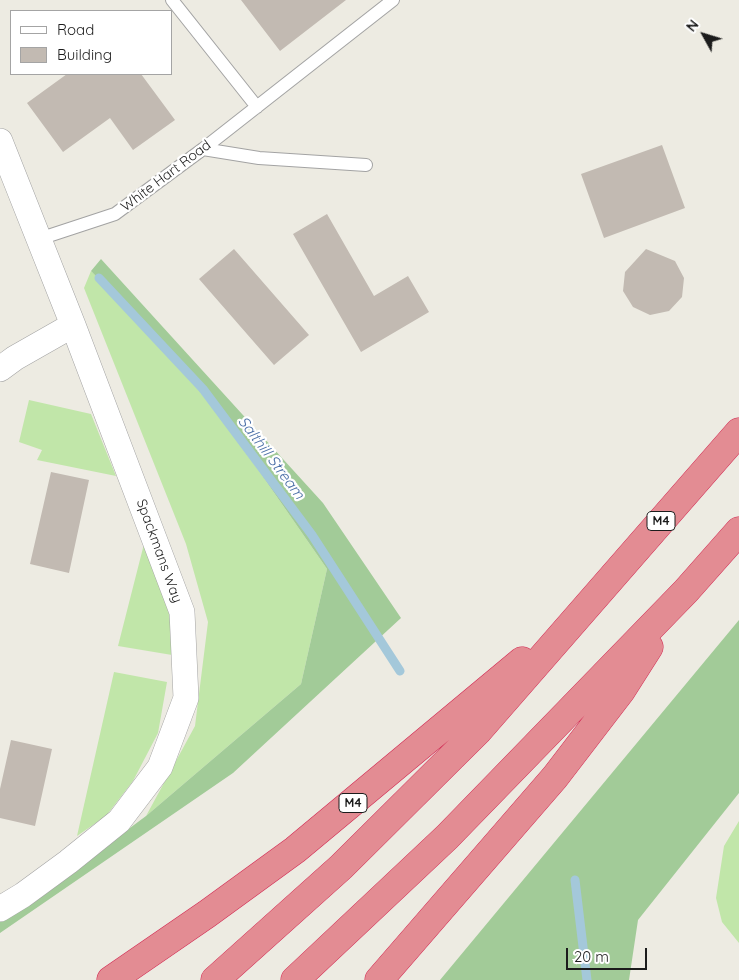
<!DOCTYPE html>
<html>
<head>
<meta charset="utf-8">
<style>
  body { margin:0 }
  #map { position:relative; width:739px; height:980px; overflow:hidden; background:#edebe2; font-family:Quicksand,sans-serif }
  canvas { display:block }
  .legend { position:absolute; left:10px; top:10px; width:162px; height:65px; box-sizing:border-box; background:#fff; border:1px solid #a4a4a4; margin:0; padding:6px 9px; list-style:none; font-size:15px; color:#1c1c1c }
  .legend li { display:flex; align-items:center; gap:10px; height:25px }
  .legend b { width:25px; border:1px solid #a4a4a4 }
  .north { position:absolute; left:679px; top:10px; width:50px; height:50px; -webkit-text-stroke:4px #fff; paint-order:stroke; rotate:309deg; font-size:14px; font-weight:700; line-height:20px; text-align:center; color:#1c1c1c }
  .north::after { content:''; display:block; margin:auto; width:18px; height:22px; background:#1c1c1c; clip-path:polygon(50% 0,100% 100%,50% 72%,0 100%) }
  .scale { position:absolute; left:566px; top:948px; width:81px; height:22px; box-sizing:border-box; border:2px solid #1c1c1c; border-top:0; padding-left:6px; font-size:15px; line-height:18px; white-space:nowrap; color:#1c1c1c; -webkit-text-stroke:4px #fff; paint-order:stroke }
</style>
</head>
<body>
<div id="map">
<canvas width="739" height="980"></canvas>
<ul class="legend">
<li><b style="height:6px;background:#fff"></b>Road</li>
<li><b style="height:14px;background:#c2bab2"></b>Building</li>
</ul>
<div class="north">N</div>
<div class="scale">20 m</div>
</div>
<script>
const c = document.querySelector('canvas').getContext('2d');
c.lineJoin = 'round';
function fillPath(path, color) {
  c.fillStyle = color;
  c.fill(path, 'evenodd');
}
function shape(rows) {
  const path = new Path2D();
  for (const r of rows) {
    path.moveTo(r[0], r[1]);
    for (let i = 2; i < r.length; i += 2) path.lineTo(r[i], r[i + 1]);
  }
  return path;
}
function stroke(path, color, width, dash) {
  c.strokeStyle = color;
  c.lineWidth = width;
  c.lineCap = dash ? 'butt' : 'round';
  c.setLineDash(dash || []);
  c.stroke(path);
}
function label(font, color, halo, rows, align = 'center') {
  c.font = font + ' Quicksand,sans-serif';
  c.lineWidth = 4.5;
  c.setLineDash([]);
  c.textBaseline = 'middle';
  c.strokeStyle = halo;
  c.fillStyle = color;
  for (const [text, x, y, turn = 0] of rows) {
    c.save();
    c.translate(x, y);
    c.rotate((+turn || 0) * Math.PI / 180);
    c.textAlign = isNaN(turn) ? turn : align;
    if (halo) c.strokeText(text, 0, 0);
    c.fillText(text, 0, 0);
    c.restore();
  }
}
const grass = shape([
  [91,271,152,335,225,422,327,569,301,684,146,816,195,726,208,622,186,544,84,288],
  [29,400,91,414,116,476,37,460,42,450,19,442],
  [145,540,166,593,173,639,172,655,118,646],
  [114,672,167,682,158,733,133,781,106,816,77,836],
  [739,821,739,943,722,922,716,898,724,846]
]);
const forest = shape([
  [101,259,323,503,401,618,233,773,0,933,0,918,43,893,146,816,301,684,327,569,225,422,152,335,91,271],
  [739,620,739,793,638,920,629,980,440,980]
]);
const stream = shape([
  [99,278,203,389,312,535,400,671],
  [575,880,587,980]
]);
const building = shape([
  [241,0,346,0,280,51],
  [67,74,141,74,175,120,133,150,110,118,63,152,27,103],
  [662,145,685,208,604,238,581,174],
  [327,214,374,296,408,276,429,312,361,352,293,234],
  [234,249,309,335,274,365,199,279],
  [646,249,675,261,684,278,682,297,669,311,650,315,633,307,623,291,625,272],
  [51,472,89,480,69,573,30,564],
  [11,740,52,749,35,826,0,818,0,789]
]);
const lane = shape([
  [172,0,257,107],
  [203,149,259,158,366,165],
  [39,239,115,214,203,149,393,0]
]);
const street = shape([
  [0,141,73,325,182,612,186,698,160,767,119,821,68,862,23,895,0,909],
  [0,369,15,358,73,325]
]);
const highway = shape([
  [111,980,207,914,295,850,522,661],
  [215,980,341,867,478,731,739,432],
  [295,980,447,837,686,591,739,531],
  [379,980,555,777,621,691,649,647]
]);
const shields = [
  [661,521,28],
  [353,803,28]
];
const shieldNames = [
  ["M4",661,521],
  ["M4",353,803]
];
const streetNames = [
  ["White Hart Road",166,176,-37],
  ["Spackmans Way",159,551,70]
];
const waterNames = [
  ["Salthill Stream",271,458,53]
];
fillPath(grass, '#c1e6a9');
fillPath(forest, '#a2cb98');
stroke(stream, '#a4c8da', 9);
fillPath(building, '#c2bab2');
stroke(lane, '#a3a3a3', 14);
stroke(street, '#a3a3a3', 26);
stroke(highway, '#d12a53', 29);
stroke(lane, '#fff', 12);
stroke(street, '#fff', 25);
stroke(highway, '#e38c93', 28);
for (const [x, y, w] of shields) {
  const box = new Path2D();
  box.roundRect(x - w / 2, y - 9.5, w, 19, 4);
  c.fillStyle = '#fff';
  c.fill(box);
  stroke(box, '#1c1c1c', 1);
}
label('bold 12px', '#1c1c1c', null, shieldNames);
label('14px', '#1c1c1c', '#fff', streetNames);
label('italic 15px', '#4d71a8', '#fff', waterNames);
</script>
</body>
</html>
